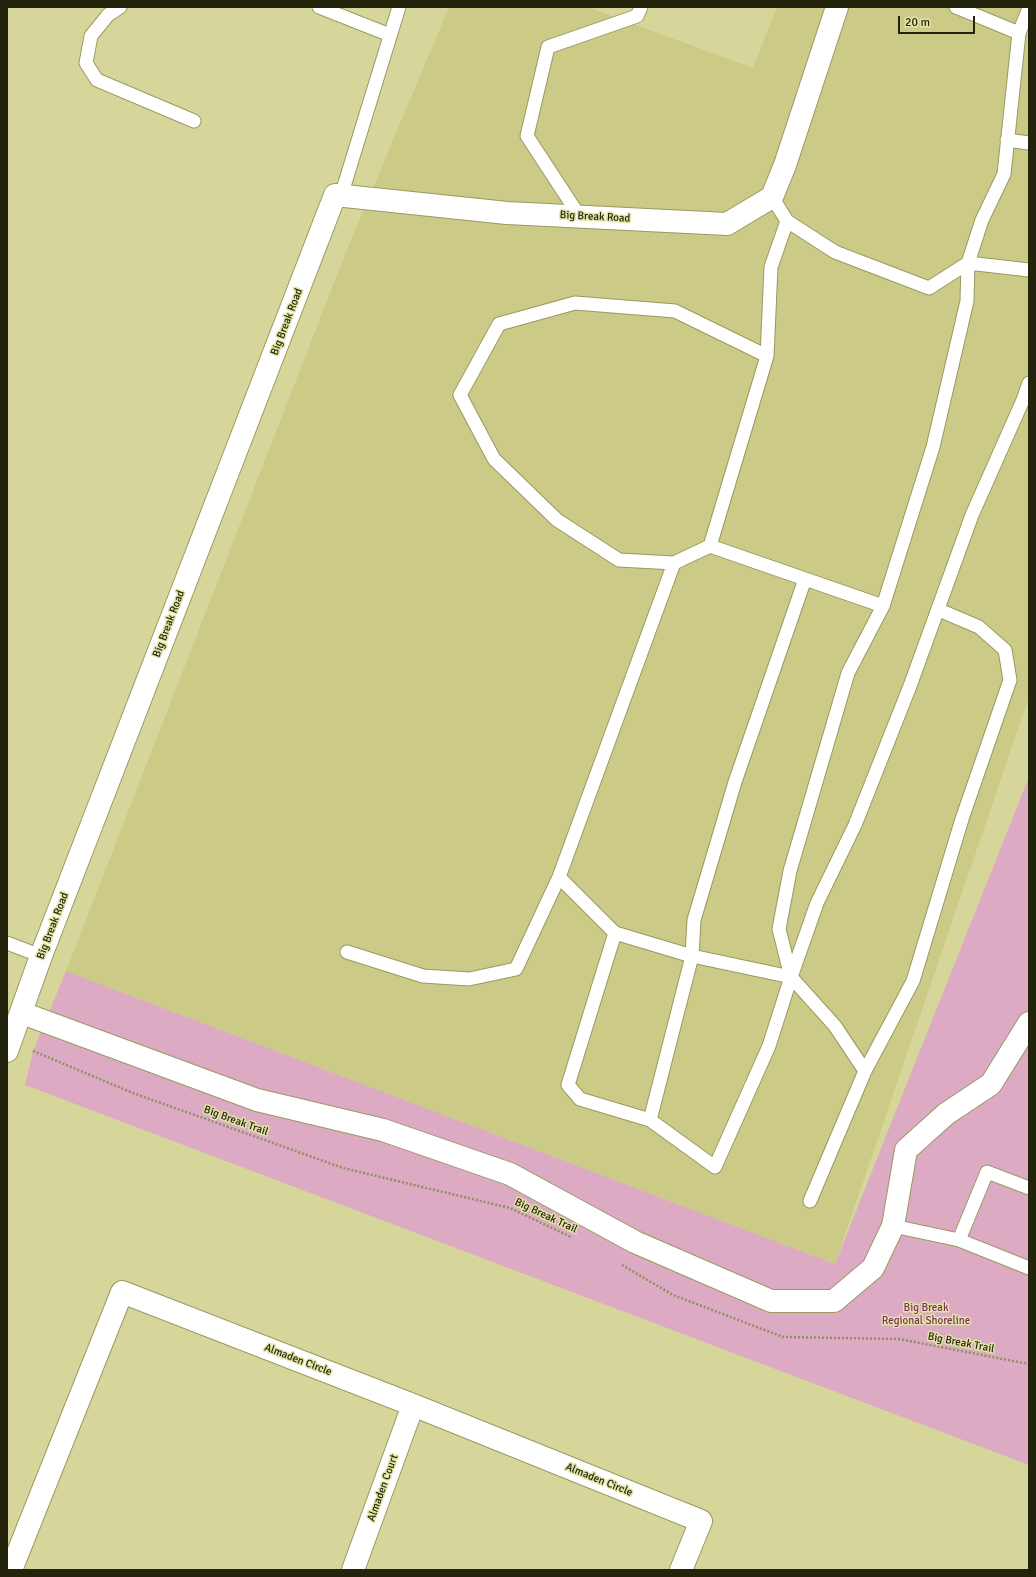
<!DOCTYPE html>
<html>
<head>
<meta charset="utf-8">
<style>
  body { margin:0 }
  #map { position:relative; width:1036px; height:1577px; overflow:hidden; background:#d6d69a; font-family:Signika,sans-serif }
  canvas { display:block }
  .frame { position:absolute; inset:0; border:8px solid #24240c; pointer-events:none }
  .scale { position:absolute; left:898px; top:16px; width:77px; height:18px; box-sizing:border-box; border:2px solid #24240c; border-top:0; padding-left:5px; font-size:12px; line-height:14px; white-space:nowrap; color:#24240c; -webkit-text-stroke:3px #e3e3a7; paint-order:stroke }
</style>
</head>
<body>
<div id="map">
<canvas width="1036" height="1577"></canvas>
<div class="frame"></div>
<div class="scale">20 m</div>
</div>
<script>
const c = document.querySelector('canvas').getContext('2d');
c.lineJoin = 'round';
function fillPath(path, color) {
  c.fillStyle = color;
  c.fill(path, 'evenodd');
}
function shape(rows) {
  const path = new Path2D();
  for (const r of rows) {
    path.moveTo(r[0], r[1]);
    for (let i = 2; i < r.length; i += 2) path.lineTo(r[i], r[i + 1]);
  }
  return path;
}
function stroke(path, color, width, dash) {
  c.strokeStyle = color;
  c.lineWidth = width;
  c.lineCap = dash ? 'butt' : 'round';
  c.setLineDash(dash || []);
  c.stroke(path);
}
function label(font, color, halo, rows, align = 'center') {
  c.font = font + ' Signika,sans-serif';
  c.lineWidth = 3;
  c.setLineDash([]);
  c.textBaseline = 'middle';
  c.strokeStyle = halo;
  c.fillStyle = color;
  for (const [text, x, y, turn = 0] of rows) {
    c.save();
    c.translate(x, y);
    c.rotate((+turn || 0) * Math.PI / 180);
    c.textAlign = isNaN(turn) ? turn : align;
    if (halo) c.strokeText(text, 0, 0);
    c.fillText(text, 0, 0);
    c.restore();
  }
}
const built = shape([
  [449,7,587,7,753,68,777,7,1029,7,1029,697,835,1264,66,971,346,252]
]);
const green = shape([
  [1029,777,1029,1465,25,1085,33,1051,66,971,835,1264]
]);
const path = shape([
  [33,1051,133,1093,343,1168,510,1208,571,1237],
  [622,1265,673,1295,783,1337,899,1339,1029,1364]
]);
const service = shape([
  [120,7,108,15,91,36,86,63,97,80,194,121],
  [319,7,390,35],
  [956,7,1019,33],
  [1007,140,1029,143],
  [341,196,399,7],
  [772,197,787,221,835,252,929,288,968,263,1029,270],
  [580,217,527,136,548,47,637,16,641,7],
  [787,221,771,267,767,356,710,546,883,606],
  [710,546,674,563,619,560,557,520,494,459,460,395,499,324,575,303,675,311,767,356],
  [615,933,559,877,674,563],
  [7,943,41,956],
  [347,952,423,976,469,979,516,969,559,877],
  [791,977,692,956,615,933,568,1085,580,1099,650,1120,715,1167,769,1046,791,977,817,903,855,825,910,686,972,515,1023,400,1029,383],
  [865,1071,835,1026,791,977,779,929,790,871,848,673,883,606,933,447,967,301,968,263,982,220,1004,174,1019,33,1029,8],
  [650,1120,692,956,694,920,735,782,805,579],
  [810,1201,865,1071,913,981,962,819,1010,680,1005,650,979,627,939,610],
  [893,1226,959,1240,1029,1268],
  [959,1240,987,1172,1029,1188]
]);
const minor = shape([
  [22,1013,257,1100,383,1130,510,1174,635,1242,771,1301,834,1301,873,1268,893,1226,906,1150,946,1114,991,1084,1029,1023],
  [7,1051,41,956,335,195,507,213,727,224,772,197,785,165,837,7],
  [11,1570,122,1292,413,1405,701,1521,681,1570],
  [353,1570,413,1405]
]);
const streetNames = [
  ["Big Break Road",595,217,3],
  ["Big Break Road",287,322,-69],
  ["Big Break Road",169,624,-69],
  ["Big Break Road",53,926,-69],
  ["Big Break Trail",236,1121,20],
  ["Big Break Trail",546,1216,25],
  ["Big Break Trail",961,1343,11],
  ["Almaden Circle",298,1360,21],
  ["Almaden Circle",599,1480,22],
  ["Almaden Court",383,1488,-70]
];
const parkNames = [
  ["Big Break",926,1308],
  ["Regional Shoreline",926,1321]
];
fillPath(built, '#cbca87');
fillPath(green, '#dcaac3');
stroke(service, '#9b9960', 15);
stroke(minor, '#9b9960', 24);
stroke(path, '#8f8f61', 2.5, [2, 2]);
stroke(service, '#fff', 13);
stroke(minor, '#fff', 22);
label('11px', '#24240c', '#e3e3a7', streetNames);
label('11px', '#7b315c', '#e3e3a7', parkNames);
</script>
</body>
</html>
